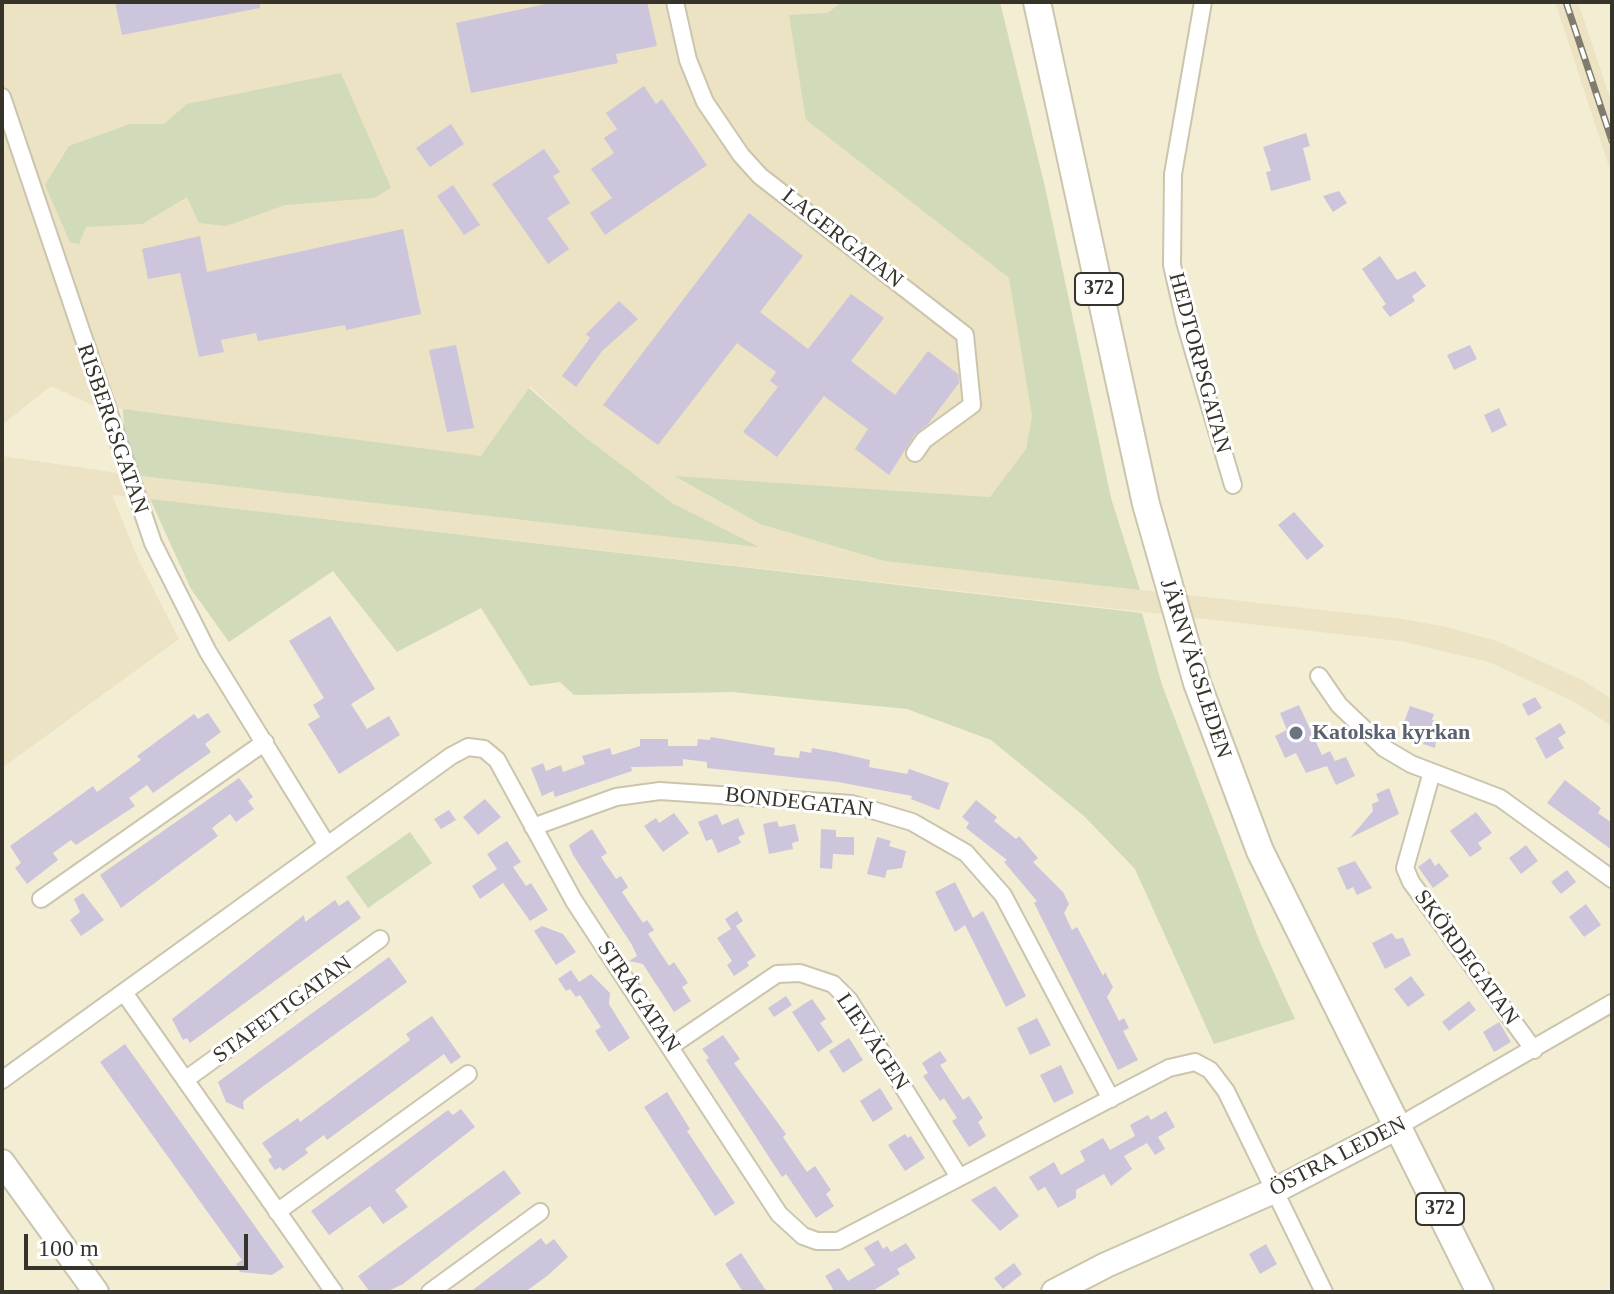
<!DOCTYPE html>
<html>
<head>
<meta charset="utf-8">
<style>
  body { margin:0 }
  #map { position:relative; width:1614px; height:1294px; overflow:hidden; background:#f3edd4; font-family:Georgia,serif }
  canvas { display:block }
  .frame { position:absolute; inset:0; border:4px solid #35332a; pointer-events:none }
  .scale { position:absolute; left:24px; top:1234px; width:224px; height:36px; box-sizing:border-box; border:4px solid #35332a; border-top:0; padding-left:10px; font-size:24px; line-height:28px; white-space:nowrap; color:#35332a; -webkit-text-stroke:6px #fff; paint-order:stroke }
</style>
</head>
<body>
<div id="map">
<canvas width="1614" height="1294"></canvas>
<div class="frame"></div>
<div class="scale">100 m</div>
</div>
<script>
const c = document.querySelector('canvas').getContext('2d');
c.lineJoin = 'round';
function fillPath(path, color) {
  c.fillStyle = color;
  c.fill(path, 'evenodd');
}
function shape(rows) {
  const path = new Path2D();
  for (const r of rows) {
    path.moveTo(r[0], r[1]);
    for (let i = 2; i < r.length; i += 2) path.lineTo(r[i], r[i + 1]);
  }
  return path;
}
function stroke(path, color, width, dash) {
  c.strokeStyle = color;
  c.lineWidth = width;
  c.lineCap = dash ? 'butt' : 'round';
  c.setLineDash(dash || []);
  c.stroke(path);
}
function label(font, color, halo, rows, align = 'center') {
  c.font = font + ' Georgia,serif';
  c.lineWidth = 6;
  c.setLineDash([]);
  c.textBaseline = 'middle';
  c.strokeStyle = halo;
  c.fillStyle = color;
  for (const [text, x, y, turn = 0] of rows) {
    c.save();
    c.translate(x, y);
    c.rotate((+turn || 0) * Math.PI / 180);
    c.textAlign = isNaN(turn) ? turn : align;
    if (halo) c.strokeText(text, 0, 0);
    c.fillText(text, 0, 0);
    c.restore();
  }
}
const built = shape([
  [2,2,842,2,827,13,806,120,1009,278,1032,416,1026,449,991,497,675,477,760,524,883,561,1403,619,1446,627,1497,641,1584,681,1612,699,1612,726,1573,701,1489,662,1400,641,112,495,139,561,179,639,2,768,2,456,132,475,755,546,672,503,632,474,586,438,530,386,482,457,92,405,51,386,2,425],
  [1555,2,1578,2,1612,104,1612,176]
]);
const green = shape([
  [842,2,1000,2,1045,187,1111,498,1140,590,884,561,760,524,674,476,990,497,1026,449,1032,416,1009,278,806,120,789,15,827,13],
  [341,73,391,188,374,198,285,205,226,226,199,223,187,197,142,224,86,227,79,244,70,242,45,185,69,146,130,124,164,124,187,104],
  [529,388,586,438,672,503,759,547,132,475,124,429,123,409,481,456],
  [150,499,1142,613,1162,685,1259,940,1295,1019,1214,1044,1135,869,1084,816,991,740,907,709,732,692,574,695,560,682,530,686,481,608,397,652,333,571,229,642,191,589],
  [410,832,432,863,368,908,346,877]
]);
const building = shape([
  [115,2,260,2,260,8,122,35],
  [555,2,647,2,657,46,616,54,618,63,471,93,456,23],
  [644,86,656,104,662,99,707,165,605,235,590,213,612,198,591,169,614,153,604,138,617,129,606,113],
  [451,124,464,144,430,167,416,148],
  [1306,133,1310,146,1303,148,1311,180,1271,191,1266,172,1271,171,1263,147],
  [544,149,560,172,553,176,570,203,547,218,569,249,548,264,492,184],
  [453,185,480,225,464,235,437,196],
  [1339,191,1347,203,1333,212,1323,196],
  [749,213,803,256,760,312,808,349,851,294,884,318,851,361,895,395,928,351,958,374,959,383,928,424,915,434,889,475,855,449,868,429,824,396,777,457,743,432,778,387,770,381,776,372,737,343,658,445,603,405],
  [403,229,421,314,346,330,345,325,258,341,256,333,221,340,224,352,199,357,180,273,148,279,142,249,200,236,207,272],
  [1380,256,1397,280,1415,271,1426,286,1412,296,1415,301,1390,317,1382,307,1386,304,1362,269],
  [619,301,638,319,602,351,576,387,562,376,590,338,586,334],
  [456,345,474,428,447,432,429,350],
  [1470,345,1477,359,1454,370,1447,355],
  [1499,408,1507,425,1492,433,1484,415],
  [1294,512,1324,546,1307,560,1278,525],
  [330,616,375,689,351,704,367,729,389,716,400,735,339,774,308,724,320,717,313,705,324,698,289,641],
  [1535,697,1542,708,1528,716,1522,704],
  [1299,705,1322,755,1330,751,1335,761,1346,757,1355,776,1336,785,1327,766,1306,773,1296,753,1285,758,1275,736,1287,730,1280,713],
  [1410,706,1434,714,1432,720,1439,722,1435,748,1423,744,1426,737,1402,728],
  [208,713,221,732,205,744,211,752,153,793,147,785,129,798,135,806,76,845,71,840,53,853,58,860,27,884,15,868,21,863,10,846,93,786,97,792,141,760,137,756,194,714,198,719],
  [1560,723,1566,733,1558,738,1564,748,1546,759,1535,738],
  [711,737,775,748,774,755,799,758,800,751,811,753,812,748,835,752,870,760,869,767,907,774,909,769,949,783,939,810,911,799,912,796,838,782,707,768,707,762,683,759,683,766,631,767,632,771,555,797,553,791,542,796,531,768,543,763,546,771,561,765,563,772,585,764,582,756,610,748,612,755,640,746,640,739,668,739,668,746,697,746,698,739,710,740],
  [239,778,253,797,248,801,254,809,236,822,230,814,212,828,218,836,121,908,100,875],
  [1565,780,1601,808,1598,813,1612,823,1612,850,1547,803],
  [1389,788,1399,814,1350,838,1373,811,1372,804,1379,801,1376,794],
  [485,799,501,817,478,835,463,817],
  [976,800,997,817,994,821,1016,839,1019,836,1038,858,1033,862,1063,892,1069,904,1064,913,1072,930,1077,927,1103,976,1105,972,1113,987,1107,997,1119,1021,1124,1018,1129,1028,1123,1031,1138,1060,1118,1070,1034,903,1037,901,1004,862,1007,860,966,828,969,823,962,817],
  [449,810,456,820,441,829,434,819],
  [1476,812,1492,833,1478,843,1482,849,1470,857,1450,831],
  [674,813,689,833,663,852,644,826,656,818,659,823],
  [717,814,722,825,738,818,745,834,738,837,741,843,718,853,712,839,706,841,698,822],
  [777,821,779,827,795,824,799,841,792,843,793,849,769,854,763,824],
  [592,829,607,853,601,857,616,879,621,876,628,887,622,892,643,923,647,920,654,930,648,934,669,966,674,962,688,983,682,987,691,1001,674,1012,643,964,629,961,637,956,632,945,573,855,569,845],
  [821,829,836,830,836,837,854,837,854,855,833,854,832,869,820,868],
  [877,837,891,841,889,846,906,851,902,868,887,870,885,878,867,874],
  [507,841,521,862,513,867,526,886,531,883,548,910,530,921,503,883,480,899,472,886,497,869,487,854],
  [1526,845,1538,861,1521,874,1509,858],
  [1430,858,1435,866,1439,863,1449,876,1433,888,1418,867],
  [1355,861,1372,888,1357,895,1353,887,1347,890,1337,868],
  [1567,870,1576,882,1561,894,1551,882],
  [955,882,973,918,983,911,1026,996,1006,1007,965,925,955,932,935,892],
  [83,893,104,920,81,936,70,920,80,912,74,899],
  [335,900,339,906,348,900,361,918,190,1043,187,1038,183,1040,172,1019,304,915,305,922],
  [1586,904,1601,925,1584,937,1569,917],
  [737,911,743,921,736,926,756,956,747,962,749,966,734,976,727,965,732,961,717,938,731,929,725,919],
  [542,926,563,934,576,952,556,965,534,931],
  [1392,933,1396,939,1403,938,1411,955,1385,969,1372,943],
  [389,957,407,982,247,1098,243,1102,244,1110,226,1102,218,1082],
  [571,970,579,982,591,974,610,993,609,1004,630,1038,609,1052,595,1031,601,1027,580,995,576,997,570,989,566,991,558,979],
  [1411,976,1425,995,1408,1007,1394,989],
  [786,996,792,1005,774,1017,768,1008],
  [812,999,826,1019,820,1023,833,1042,818,1052,792,1012],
  [1469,1001,1476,1010,1449,1031,1442,1022],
  [432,1016,461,1057,451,1064,444,1054,327,1140,324,1135,305,1149,308,1153,283,1171,280,1167,275,1170,268,1160,272,1157,262,1143,298,1118,300,1122,410,1040,406,1034],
  [1037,1018,1051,1045,1030,1055,1017,1028],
  [1499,1022,1511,1042,1494,1052,1483,1032],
  [723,1035,740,1059,734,1063,786,1134,783,1137,807,1172,815,1166,831,1190,826,1194,834,1206,816,1218,786,1174,782,1177,706,1060,709,1058,702,1049],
  [849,1038,863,1060,843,1073,829,1051],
  [125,1044,284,1267,272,1275,240,1272,236,1264,242,1260,100,1062],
  [940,1051,947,1061,940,1065,963,1100,969,1096,983,1118,978,1122,986,1136,969,1147,952,1121,957,1118,944,1098,940,1101,923,1076,928,1073,922,1063],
  [1061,1065,1074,1093,1054,1103,1040,1075],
  [880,1088,893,1109,873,1122,860,1101],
  [667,1092,690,1129,687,1131,735,1203,715,1216,644,1107],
  [461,1109,475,1127,395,1190,408,1207,383,1224,370,1206,329,1235,311,1211,448,1110,453,1115],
  [1166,1111,1175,1127,1158,1137,1165,1149,1155,1155,1147,1143,1124,1156,1132,1169,1111,1186,1104,1174,1076,1190,1076,1198,1058,1208,1045,1187,1038,1191,1029,1177,1054,1162,1061,1175,1085,1161,1080,1151,1103,1138,1110,1150,1135,1136,1130,1125,1148,1115,1151,1120],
  [905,1134,908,1138,911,1136,925,1158,905,1171,888,1145],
  [504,1170,521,1193,403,1284,386,1292,370,1292,358,1276],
  [995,1186,1019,1216,1000,1231,971,1200],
  [541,1238,546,1245,554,1239,568,1257,547,1276,525,1292,470,1292],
  [878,1240,883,1249,887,1246,891,1252,906,1243,916,1258,897,1269,900,1274,871,1292,829,1292,833,1289,825,1276,839,1268,848,1281,875,1265,864,1248],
  [1266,1244,1277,1264,1260,1274,1249,1254],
  [741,1253,767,1292,743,1292,725,1264],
  [1014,1263,1022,1274,1003,1289,994,1278]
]);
const street = shape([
  [675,2,688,60,705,102,741,155,760,176,965,335,972,405,924,440,915,453],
  [1203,2,1173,174,1172,265,1185,322,1233,485],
  [2,97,153,543,208,652,327,845],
  [1319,676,1339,705,1384,748,1411,764,1500,798,1612,879],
  [1432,772,1405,868,1411,882,1534,1050],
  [533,827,616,797,660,791,852,804,912,822,966,853,1003,895,1111,1099],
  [41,899,265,742],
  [125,994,334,1292],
  [671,1046,777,974,800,973,833,984,849,1000,959,1177],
  [2,1080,451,756,468,747,484,749,497,760,574,901,779,1214,803,1236,817,1241,838,1241,1169,1068,1195,1062,1210,1070,1226,1091,1324,1292],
  [185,1080,380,939],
  [1399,1126,1612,1003],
  [277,1212,468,1074],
  [430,1292,540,1212]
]);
const secondary = shape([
  [2,1162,96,1292],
  [1054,1292,1106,1265,1276,1190,1399,1126]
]);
const primary = shape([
  [1037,2,1146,504,1197,683,1260,851,1480,1292]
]);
const rail = shape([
  [1566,2,1612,141]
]);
const markers = [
  [1296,733,8,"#6b7280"]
];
const shields = [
  [1099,289,48],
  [1440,1209,48]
];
const shieldNames = [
  ["372",1099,289],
  ["372",1440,1209]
];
const streetNames = [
  ["LAGERGATAN",842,239,38],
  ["HEDTORPSGATAN",1199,363,75],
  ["RISBERGSGATAN",112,429,71],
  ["JÄRNVÄGSLEDEN",1195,669,72],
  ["BONDEGATAN",799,803,6],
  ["SKÖRDEGATAN",1466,958,54],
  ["STRÅGATAN",638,997,56],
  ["STAFETTGATAN",283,1010,-36],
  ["LIEVÄGEN",872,1042,56],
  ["ÖSTRA LEDEN",1338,1157,-27]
];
const worshipNames = [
  ["Katolska kyrkan",1312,733]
];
fillPath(built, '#ebe3c3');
fillPath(green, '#d1dab9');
fillPath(building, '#ccc5dc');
stroke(street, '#cbc5ad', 20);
stroke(secondary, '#cbc5ad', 28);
stroke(primary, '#cbc5ad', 30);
stroke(street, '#fff', 16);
stroke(secondary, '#fff', 24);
stroke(primary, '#fff', 26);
stroke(rail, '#807c6d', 7);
stroke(rail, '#fff', 4, [12]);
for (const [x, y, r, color] of markers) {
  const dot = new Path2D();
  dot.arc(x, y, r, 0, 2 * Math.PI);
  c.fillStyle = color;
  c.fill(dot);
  stroke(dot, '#fff', 3);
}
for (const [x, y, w] of shields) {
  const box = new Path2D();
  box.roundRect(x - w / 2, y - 16, w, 32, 6);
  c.fillStyle = '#fff';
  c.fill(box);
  stroke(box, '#35332a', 2);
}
label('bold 20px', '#35332a', null, shieldNames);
label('22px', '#35332a', '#fff', streetNames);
label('bold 22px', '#5b616d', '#fff', worshipNames, 'left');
</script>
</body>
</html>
